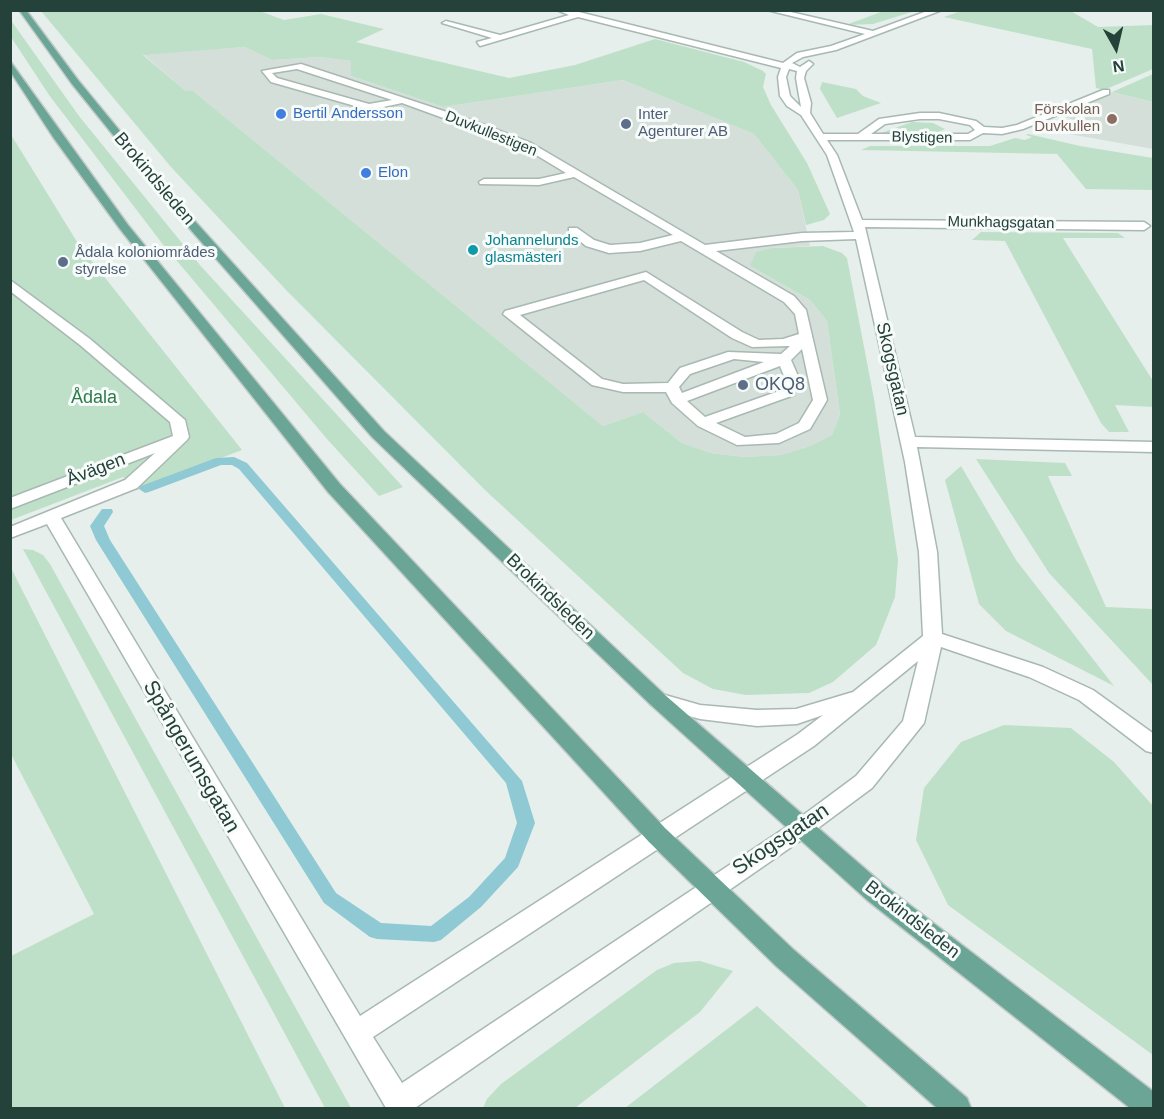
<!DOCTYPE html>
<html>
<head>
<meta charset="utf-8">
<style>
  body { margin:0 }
  #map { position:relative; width:1164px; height:1119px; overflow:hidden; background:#e6efeb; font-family:Helvetica,sans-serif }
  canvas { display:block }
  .frame { position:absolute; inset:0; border:12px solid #24423a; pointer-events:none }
  .north { position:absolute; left:1086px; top:18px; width:60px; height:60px; -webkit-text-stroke:4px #f7fbf9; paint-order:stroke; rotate:172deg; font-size:16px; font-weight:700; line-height:24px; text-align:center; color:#24423a }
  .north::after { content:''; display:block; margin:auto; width:21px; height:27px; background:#24423a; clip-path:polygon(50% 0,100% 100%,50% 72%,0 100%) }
</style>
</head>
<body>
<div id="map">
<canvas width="1164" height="1119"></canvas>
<div class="frame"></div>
<div class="north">N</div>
</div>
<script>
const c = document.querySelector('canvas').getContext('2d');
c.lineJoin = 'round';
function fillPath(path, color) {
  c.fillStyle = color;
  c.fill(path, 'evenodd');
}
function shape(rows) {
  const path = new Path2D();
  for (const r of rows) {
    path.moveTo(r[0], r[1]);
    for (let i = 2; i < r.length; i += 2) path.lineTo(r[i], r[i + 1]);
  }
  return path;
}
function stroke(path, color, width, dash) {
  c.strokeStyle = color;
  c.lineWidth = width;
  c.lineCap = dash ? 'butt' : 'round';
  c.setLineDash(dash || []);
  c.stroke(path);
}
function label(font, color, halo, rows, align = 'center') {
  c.font = font + ' Helvetica,sans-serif';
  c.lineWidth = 6;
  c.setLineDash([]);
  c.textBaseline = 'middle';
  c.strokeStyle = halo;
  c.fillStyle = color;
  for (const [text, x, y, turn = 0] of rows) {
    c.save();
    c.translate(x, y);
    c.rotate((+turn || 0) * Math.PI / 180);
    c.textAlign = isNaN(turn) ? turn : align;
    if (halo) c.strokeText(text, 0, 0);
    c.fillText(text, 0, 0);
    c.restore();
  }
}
const built = shape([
  [245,47,272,60,320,57,351,61,351,76,443,107,623,80,754,134,798,190,810,246,772,248,750,266,810,300,827,321,840,416,832,435,810,446,781,455,744,457,711,453,682,443,643,412,603,426,193,91,186,91,143,54],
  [1112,92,1153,102,1153,149,1058,132,1081,122,1058,115]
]);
const green = shape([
  [257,10,284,20,321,14,384,29,356,42,509,78,575,65,655,39,744,62,763,71,766,74,763,87,771,105,807,163,830,214,824,220,806,225,798,190,754,134,623,80,443,107,351,76,351,61,320,57,272,60,245,47,143,55,186,91,193,91,603,426,643,412,682,443,711,453,744,457,781,455,810,446,832,435,840,415,827,321,810,300,750,266,756,252,772,248,823,246,842,253,847,258,874,399,898,560,895,597,876,645,833,682,809,693,746,695,713,689,683,673,485,490,287,291,171,167,41,11],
  [886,10,915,11,873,24,846,25],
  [1069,10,1098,27,1153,25,1153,69,1104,90,1096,88,1092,49,944,17,961,11],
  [10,19,79,116,199,264,403,487,379,496,327,439,161,242,49,95,11,37],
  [1153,74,1153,102,1112,92],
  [822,82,856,89,863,96,881,103,837,118,820,89],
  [912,122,933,123,945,129,935,134,881,133],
  [10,133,79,245,242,450,137,490,123,477,11,520],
  [1028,134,1080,146,1153,158,1153,190,1086,189,1057,154,861,150,870,146,990,146,1015,138,1025,140,1032,137,1026,135],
  [981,232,1118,233,1125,238,1063,238,1153,381,1153,407,1115,405,1129,432,1109,432,1101,423,1005,241,972,240],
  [976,459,1065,463,1072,476,1048,476,1106,607,1153,609,1153,685,1049,573],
  [961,466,1016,560,1114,686,1006,631,979,604,945,480],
  [23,549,33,550,43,555,50,564,351,1108,325,1108],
  [10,568,11,568,285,1108,11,1108,11,956,94,914,11,754],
  [1004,725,1071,728,1114,762,1153,806,1153,1055,948,905,916,840,924,788,961,742],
  [700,961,733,971,700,1012,575,1108,483,1108,487,1099,501,1084,657,970,674,963],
  [757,1006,869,1108,625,1108]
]);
const stream = shape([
  [234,457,247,463,522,781,535,823,518,867,481,907,441,940,434,942,377,939,370,937,324,903,96,540,90,526,102,509,112,509,113,512,104,526,110,540,336,893,381,923,431,926,469,897,505,858,517,823,506,783,239,469,232,465,221,465,149,492,145,493,139,489,141,486,216,458,234,457]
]);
const minor = shape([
  [557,10,571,10,783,63,797,53,831,46,865,34,767,10,782,10,873,31,930,10,942,10,836,50,803,57,792,63,800,67,809,61,813,64,806,71,804,78,811,103,810,113,823,134,858,134,879,119,920,113,939,113,976,121,984,127,1002,128,1017,125,1103,90,1109,90,1109,94,1023,129,1002,134,983,133,970,140,827,140,837,155,862,220,1144,222,1150,226,1144,230,865,227,915,437,1154,442,1154,452,917,447,937,552,942,634,1043,667,1093,690,1154,734,1154,753,1146,751,1079,700,1029,677,941,647,924,723,872,788,810,834,415,1108,386,1108,47,524,10,538,10,527,125,480,155,453,10,509,10,498,173,436,170,422,80,345,10,291,10,280,90,339,185,420,189,437,187,440,137,488,61,518,360,1016,798,734,823,715,797,724,757,726,700,719,651,705,648,700,651,695,658,693,700,705,757,710,796,709,853,692,923,636,919,552,905,462,856,239,802,241,716,251,794,296,806,310,827,400,810,429,779,443,737,445,698,426,672,403,666,392,623,392,592,385,503,314,505,311,646,272,742,332,759,340,783,339,799,334,795,314,784,302,681,241,640,251,609,253,586,246,569,232,569,228,577,228,594,240,610,245,640,243,673,235,574,177,539,185,480,184,479,182,484,179,539,179,566,173,523,147,402,103,369,110,271,82,262,71,301,64,474,121,531,143,705,245,802,233,854,232,827,155,801,115,787,106,780,96,778,77,781,68,578,17,480,46,477,42,492,38,442,23,446,21,500,35,569,15,557,10],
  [297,69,392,100,369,104,277,78,272,73,297,69],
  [789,69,797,71,796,78,801,107,790,96,786,77,789,69],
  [920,119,939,119,970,125,975,130,968,134,871,134,885,124,920,119],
  [644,280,732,338,752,347,790,346,781,354,728,352,680,368,668,383,623,384,602,379,520,315,644,280],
  [802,349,813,400,799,423,776,434,745,437,716,423,794,395,798,376,791,360,802,349],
  [734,359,764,362,682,393,679,387,690,374,734,359],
  [780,366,784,376,782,390,705,417,687,401,780,366],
  [918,661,903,721,856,776,794,822,402,1083,373,1037,814,746,918,661]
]);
const major = shape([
  [19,10,26,10,78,80,184,209,384,431,665,695,885,886,1154,1092,1154,1108,1130,1108,867,900,651,705,372,437,176,213,72,84,19,10],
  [10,61,128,225,340,484,665,828,794,950,967,1098,971,1108,937,1108,776,966,649,842,328,492,120,229,53,137,10,71,10,61]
]);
const markers = [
  [281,114,6,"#3f7fe0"],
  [1112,119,6,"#8d6e63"],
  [626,124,6,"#5c6f8a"],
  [366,173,6,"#3f7fe0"],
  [473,250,6,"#0f9aa8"],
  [63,262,6,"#5c6f8a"],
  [743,385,6,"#5c6f8a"]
];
const farEducationnames = [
  ["Förskolan",1100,110],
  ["Duvkullen",1100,127]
];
const farShopnames = [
  ["Bertil Andersson",293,114],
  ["Elon",378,173]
];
const farServicenames = [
  ["Inter",638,115],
  ["Agenturer AB",638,132],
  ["Ådala koloniområdes",75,253],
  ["styrelse",75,270]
];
const farStreetnames = [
  ["Duvkullestigen",491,134,22],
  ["Blystigen",922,138,1],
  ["Munkhagsgatan",1001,223,1]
];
const farCulturenames = [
  ["Johannelunds",485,241],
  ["glasmästeri",485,258]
];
const streetNames = [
  ["Brokindsleden",154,179,50],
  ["Skogsgatan",892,369,77],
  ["Åvägen",96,470,-21],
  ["Brokindsleden",550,597,44],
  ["Brokindsleden",912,920,38]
];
const serviceNames = [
  ["OKQ8",755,385]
];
const parkNames = [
  ["Ådala",94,398]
];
const nearStreetnames = [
  ["Spångerumsgatan",191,757,60],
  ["Skogsgatan",781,840,-34]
];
fillPath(built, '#d4dfda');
fillPath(green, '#bfe0c8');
fillPath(stream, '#8ec9d4');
stroke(minor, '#a8b8b2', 3);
stroke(major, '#c2cac8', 3);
fillPath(minor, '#fff');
fillPath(major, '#6aa596');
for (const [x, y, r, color] of markers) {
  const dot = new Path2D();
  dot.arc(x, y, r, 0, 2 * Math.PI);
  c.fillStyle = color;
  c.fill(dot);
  stroke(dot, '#f7fbf9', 2);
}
label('15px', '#785e54', '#f7fbf9', farEducationnames, 'right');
label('15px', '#366cbe', '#f7fbf9', farShopnames, 'left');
label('15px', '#4e5e75', '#f7fbf9', farServicenames, 'left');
label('15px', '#24423a', '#f7fbf9', farStreetnames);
label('15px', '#0d838f', '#f7fbf9', farCulturenames, 'left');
label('18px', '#24423a', '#f7fbf9', streetNames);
label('18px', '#4e5e75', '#f7fbf9', serviceNames, 'left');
label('18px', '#2d7a4b', '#f7fbf9', parkNames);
label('21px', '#24423a', '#f7fbf9', nearStreetnames);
</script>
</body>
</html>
